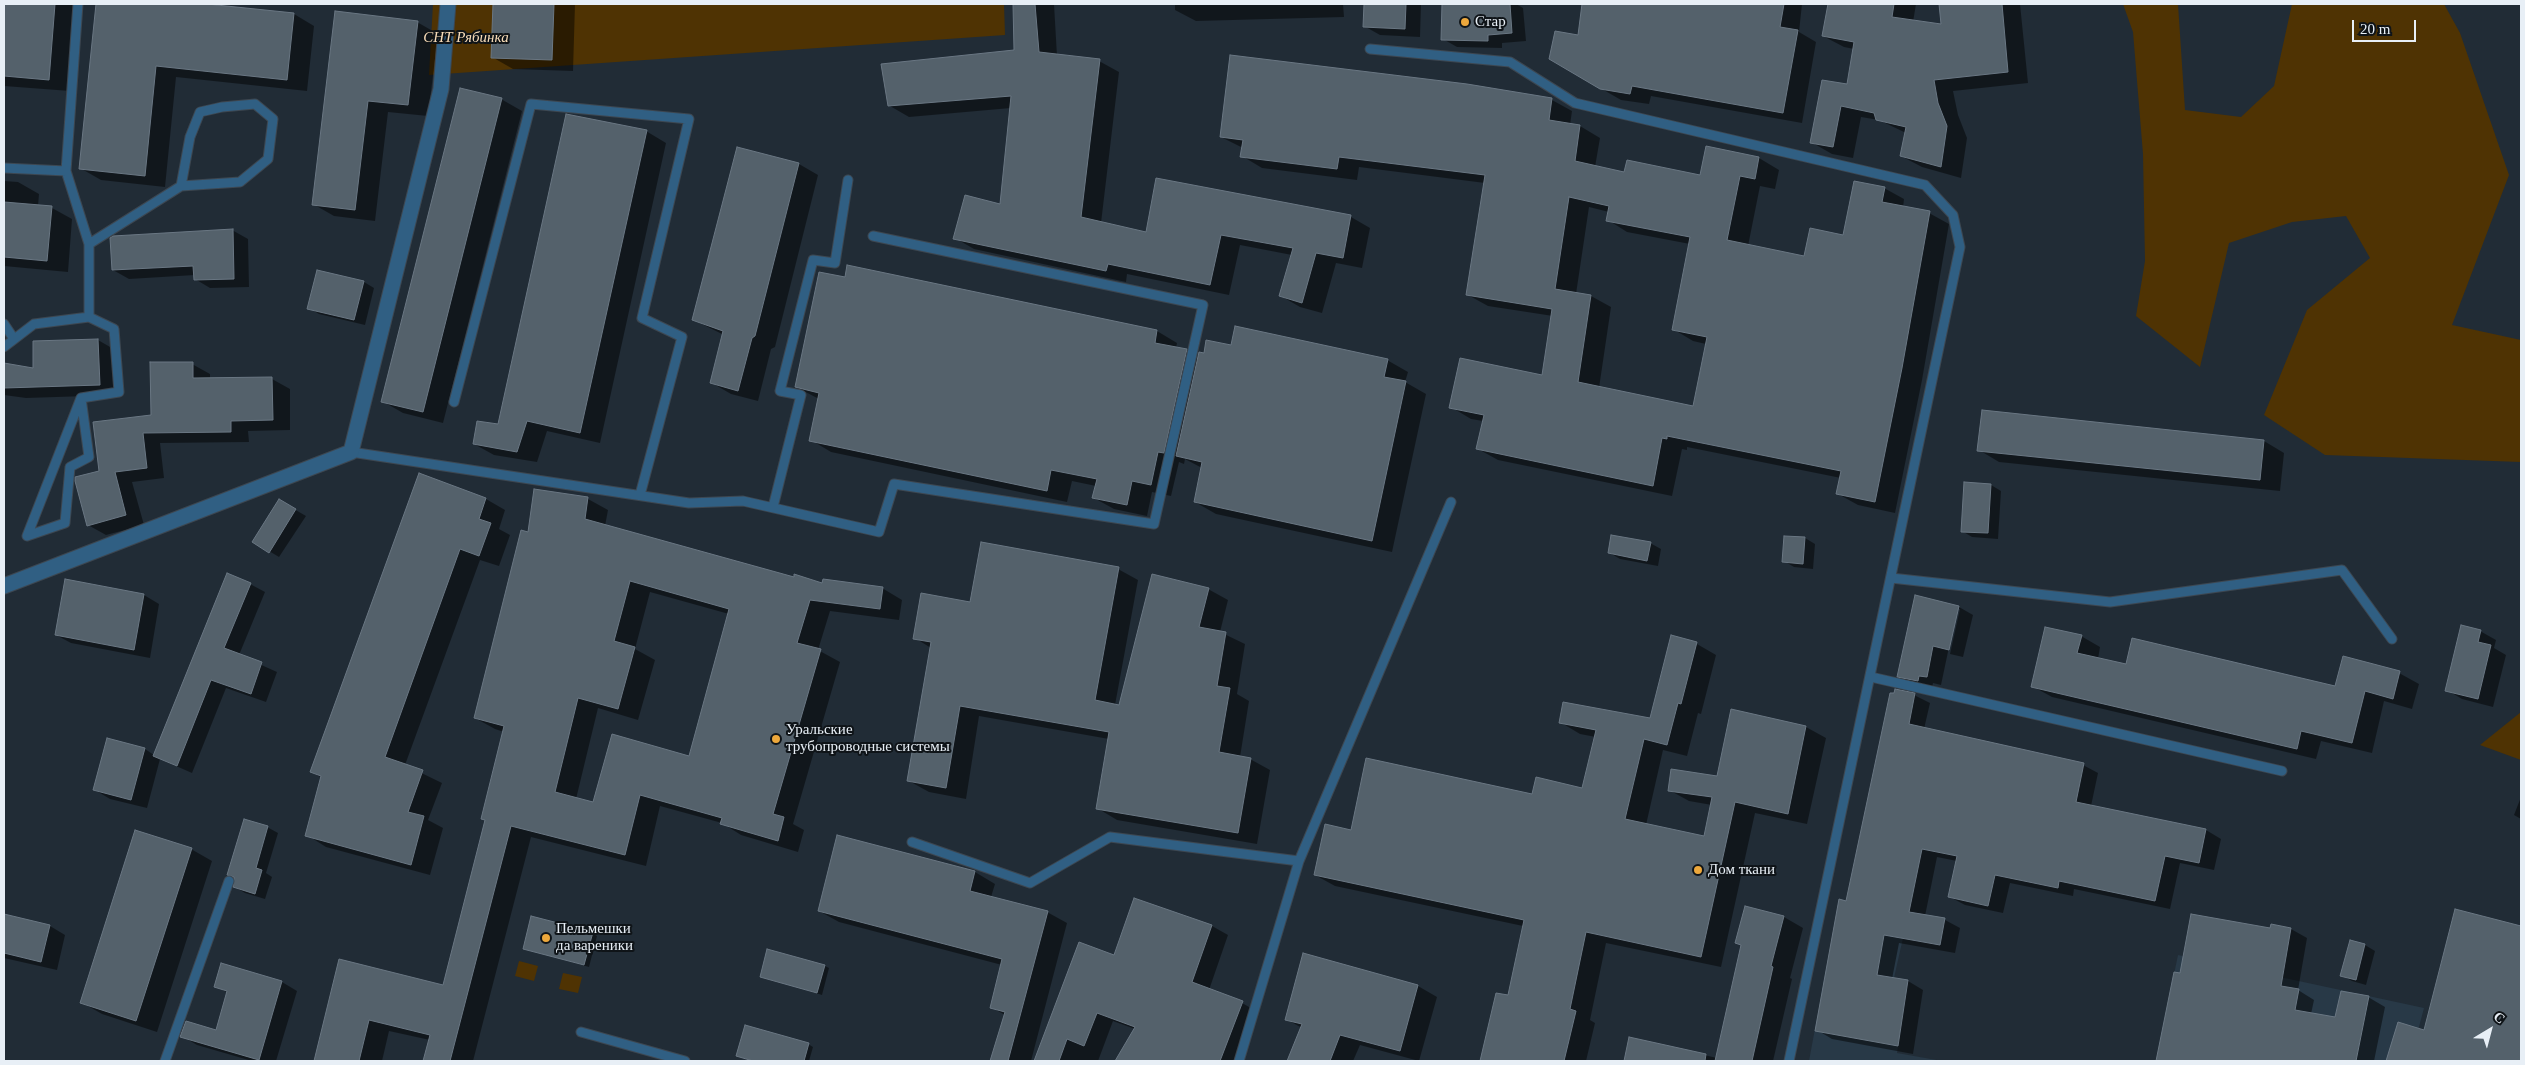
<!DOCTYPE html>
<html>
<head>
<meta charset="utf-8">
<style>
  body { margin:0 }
  #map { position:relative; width:2525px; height:1065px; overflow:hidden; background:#212c36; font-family:Georgia,serif }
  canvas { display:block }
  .frame { position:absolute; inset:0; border:5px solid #e8eff6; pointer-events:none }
  .north { position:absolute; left:2465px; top:1005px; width:50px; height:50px; -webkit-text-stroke:4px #0f1418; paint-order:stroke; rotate:37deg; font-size:14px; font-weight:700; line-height:20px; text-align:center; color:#e8eff6 }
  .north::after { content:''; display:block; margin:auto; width:18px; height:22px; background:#e8eff6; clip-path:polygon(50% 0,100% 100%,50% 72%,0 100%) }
  .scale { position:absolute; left:2352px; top:20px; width:64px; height:22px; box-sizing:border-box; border:2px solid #e8eff6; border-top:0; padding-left:6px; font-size:15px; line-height:18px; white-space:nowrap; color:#e8eff6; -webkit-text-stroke:4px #0f1418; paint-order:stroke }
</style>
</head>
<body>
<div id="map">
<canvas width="2525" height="1065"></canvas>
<div class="frame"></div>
<div class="north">С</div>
<div class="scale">20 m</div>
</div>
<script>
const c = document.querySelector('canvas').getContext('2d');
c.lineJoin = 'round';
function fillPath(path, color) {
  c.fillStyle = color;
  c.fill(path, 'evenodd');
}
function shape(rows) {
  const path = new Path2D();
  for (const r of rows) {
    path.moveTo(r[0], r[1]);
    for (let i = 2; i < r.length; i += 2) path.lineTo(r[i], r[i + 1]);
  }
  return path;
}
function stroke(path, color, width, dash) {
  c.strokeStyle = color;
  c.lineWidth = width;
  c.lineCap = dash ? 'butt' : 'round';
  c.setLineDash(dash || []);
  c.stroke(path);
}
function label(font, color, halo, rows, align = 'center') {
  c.font = font + ' Georgia,serif';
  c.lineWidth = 4;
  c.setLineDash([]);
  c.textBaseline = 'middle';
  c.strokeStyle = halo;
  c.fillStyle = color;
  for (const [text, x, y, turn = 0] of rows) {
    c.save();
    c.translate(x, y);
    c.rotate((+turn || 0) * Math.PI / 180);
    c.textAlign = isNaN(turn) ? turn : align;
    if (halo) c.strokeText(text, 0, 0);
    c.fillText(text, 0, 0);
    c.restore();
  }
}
const built = shape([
  [1839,899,1945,918,1940,945,1903,938,1894,978,1908,980,1897,1053,1942,1061,1809,1061],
  [2178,955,2424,1008,2410,1061,2156,1061]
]);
const green = shape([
  [433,4,1004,4,1005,35,429,75],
  [2123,4,2178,4,2185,110,2241,117,2274,86,2292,4,2444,4,2460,33,2509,175,2452,325,2521,340,2521,462,2325,455,2264,415,2307,310,2370,258,2346,216,2292,222,2229,243,2200,367,2136,316,2145,261,2143,154,2133,32],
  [2521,712,2521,760,2480,745],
  [519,961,538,966,534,981,515,976],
  [563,973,582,977,578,993,559,989]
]);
const shadow = shape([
  [4,4,76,4,70,91,4,86],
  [98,4,194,4,294,14,314,26,307,91,176,77,165,187,101,180,80,168],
  [494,4,575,4,573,71,513,69,492,57],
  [1013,4,1054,4,1057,56,1099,61,1119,72,1101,223,1147,234,1351,217,1370,228,1362,268,1336,263,1322,313,1300,307,1281,296,1292,255,1240,245,1229,295,1127,274,1126,282,974,249,955,238,1001,206,1011,108,909,117,890,106,1015,51],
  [1175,4,1343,4,1344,17,1196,21,1175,10],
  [1365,4,1421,4,1420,37,1380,35,1364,26],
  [1443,4,1516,4,1523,8,1526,41,1502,43,1502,48,1457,47,1443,39],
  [1583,4,1802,4,1799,32,1816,42,1802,123,1651,96,1649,104,1621,100,1550,59,1579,36],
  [1829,4,1916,4,1913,22,1942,26,1940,4,2020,4,2028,83,1953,91,1958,115,1967,138,1961,178,1922,167,1901,156,1906,133,1879,120,1861,117,1853,158,1832,154,1811,142,1848,86,1854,49,1844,47,1823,36],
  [336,12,417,22,438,34,428,116,388,112,375,221,334,216,313,204],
  [501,99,522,111,443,423,403,413,382,401],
  [1552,100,1572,111,1570,125,1580,126,1600,138,1595,167,1625,174,1701,176,1707,147,1759,158,1779,170,1775,189,1760,186,1748,246,1805,257,1844,236,1884,188,1904,199,1903,208,1929,213,1949,224,1922,380,1895,513,1858,505,1838,494,1841,478,1687,447,1687,450,1682,449,1672,496,1498,460,1478,449,1483,421,1471,419,1451,407,1543,377,1553,316,1488,306,1468,295,1485,183,1359,167,1357,180,1262,168,1242,156,1243,148,1221,137],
  [1589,207,1609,212,1608,220,1627,232,1690,244,1673,329,1693,341,1706,344,1694,407,1599,388,1611,307,1591,296,1576,294],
  [646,131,666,143,600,443,547,431,537,462,494,455,474,444,499,426],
  [737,148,799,164,818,175,775,347,771,349,758,401,731,394,712,383,724,335,694,320],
  [4,181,18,182,39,194,38,206,52,208,72,219,68,272,4,266],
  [232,230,248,239,249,287,210,288,195,279,195,275,129,279,113,270],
  [848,266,1157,331,1177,343,1176,348,1186,350,1199,358,1232,347,1387,360,1408,372,1405,382,1426,394,1392,552,1216,514,1195,502,1202,468,1185,459,1184,464,1179,462,1171,496,1152,492,1147,516,1114,509,1094,498,1096,486,1072,481,1067,502,831,452,811,440,819,399,796,387,845,278],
  [364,282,374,288,365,325,319,314,309,308],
  [98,340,117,351,118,395,26,398,4,395,4,365,35,369],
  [192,364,210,374,210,379,272,379,290,389,290,430,248,431,249,442,160,443,164,478,132,482,144,525,106,535,88,525,100,472,152,416],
  [2264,441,2284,453,2280,491,1999,462,1979,450],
  [419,475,486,499,505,510,499,529,510,535,499,566,480,560,405,765,442,783,428,820,443,828,430,875,326,847,307,835,322,778,312,772],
  [1991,485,2001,491,1998,539,1972,537,1962,531],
  [588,499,608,510,605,526,794,579,823,584,882,588,902,600,899,620,830,611,818,650,840,662,793,824,804,830,798,852,741,835,722,823,660,806,646,866,531,837,473,1061,425,1061,430,1040,389,1031,382,1061,315,1061,340,961,444,987,486,820,504,732,495,729,475,718,529,533],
  [650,592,729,614,689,757,594,803,576,799,598,708,638,720,655,660,635,649],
  [280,501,306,516,279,557,254,542],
  [1785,537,1805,538,1815,544,1813,569,1794,567,1784,561],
  [1650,543,1661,549,1658,566,1620,559,1610,553],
  [1118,569,1138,580,1115,705,1120,706,1208,589,1228,600,1220,632,1245,644,1237,694,1249,701,1240,757,1250,759,1270,770,1257,844,1117,820,1097,808,1109,739,979,716,966,799,929,792,909,781,931,648,915,638,971,603],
  [66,581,144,595,159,604,150,658,71,643,56,635],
  [250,584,265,592,239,655,277,672,266,702,226,688,192,773,160,759,147,808,110,799,95,790,145,749,154,755],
  [1959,607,1973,615,1963,657,1950,654,1960,609,1957,609,1941,685,1933,683,1932,688,1913,684,1899,676],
  [2480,631,2496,640,2494,648,2506,655,2493,707,2462,699,2447,690],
  [2081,636,2100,647,2098,659,2127,666,2336,688,2399,673,2419,684,2412,709,2384,701,2372,753,2321,741,2316,759,2052,697,2032,686],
  [1672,637,1697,644,1716,655,1701,714,1698,713,1687,756,1663,750,1646,825,1705,837,1712,805,1689,801,1669,790,1718,778,1732,711,1806,727,1826,738,1807,824,1755,813,1721,967,1606,943,1590,1020,1595,1023,1586,1061,1481,1061,1496,994,1509,997,1523,926,1335,886,1315,875,1352,831,1533,796,1583,789,1596,737,1580,734,1560,722,1650,719],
  [1914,695,1930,703,1924,729,2083,765,2098,773,2091,806,2206,830,2221,839,2214,870,2180,863,2170,909,2074,889,2073,896,2010,883,2003,913,1965,905,1950,897,1957,861,1937,857,1925,916,1945,920,1960,928,1955,953,1899,943,1892,979,1908,981,1923,990,1913,1054,1832,1039,1817,1030,1847,902],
  [2521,797,2521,819,2514,815],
  [267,827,278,833,266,873,272,877,265,899,245,893,235,887,235,879,228,875],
  [838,837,975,872,995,884,991,897,1047,912,1067,923,1031,1061,991,1061,1005,1015,991,1007,1002,965,839,922,819,911],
  [191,849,212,861,157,1032,102,1014,81,1002],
  [1134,899,1212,926,1228,935,1209,990,1242,1003,1258,1012,1240,1061,1116,1061,1135,1029,1113,1021,1098,1061,1036,1061,1079,944,1114,957],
  [2456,911,2521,928,2521,1061,2387,1061,2399,1024,2425,1032],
  [4,915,50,926,65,935,57,970,4,958],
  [1784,917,1803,928,1790,978,1792,979,1773,1061,1625,1061,1630,1038,1717,1058,1742,946,1737,943],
  [2291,929,2307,938,2298,990,2314,1000,2311,1014,2336,1019,2368,997,2385,1007,2374,1061,2158,1061,2175,973,2181,974,2271,930],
  [592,933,597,936,589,967,524,948],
  [2350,942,2365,945,2375,951,2366,985,2352,981,2342,975],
  [825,966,829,968,822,995,761,976],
  [282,982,297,991,276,1061,252,1061,197,1045,182,1036,217,1032,228,993,216,986],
  [1418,986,1437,997,1419,1061,1360,1045,1353,1061,1289,1061,1302,1028,1286,1019],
  [808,1044,813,1047,809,1061,752,1061,737,1056]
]);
const building = shape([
  [4,4,55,4,49,80,4,76,4,4],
  [96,4,207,4,294,13,287,80,156,66,145,176,79,169,96,4],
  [493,4,554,4,552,60,491,58,493,4],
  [1013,4,1035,4,1039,52,1100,59,1081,217,1146,232,1156,178,1351,215,1343,258,1316,253,1302,303,1279,296,1293,248,1221,235,1210,285,1108,264,1106,271,953,239,965,195,1000,204,1011,96,888,106,881,64,1014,50,1013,4],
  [1364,4,1406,4,1405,29,1363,27,1364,4],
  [1442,4,1510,4,1512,33,1488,35,1488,41,1441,40,1442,4],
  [1582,4,1784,4,1780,27,1798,30,1783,113,1632,86,1630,94,1600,89,1549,59,1555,31,1578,35,1582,4],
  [1828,4,1894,4,1892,17,1941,24,1939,4,2002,4,2008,72,1934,80,1938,103,1947,126,1941,167,1900,156,1906,127,1876,120,1874,113,1841,106,1833,147,1810,143,1822,80,1847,84,1854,42,1822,36,1828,4],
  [335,11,418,21,408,105,368,101,355,210,312,205,335,11],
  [1230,55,1467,84,1552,98,1549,120,1580,125,1575,161,1624,172,1627,160,1700,175,1706,146,1759,157,1755,179,1740,176,1727,240,1804,256,1810,228,1843,235,1854,181,1885,187,1882,202,1930,211,1902,368,1875,502,1836,494,1841,471,1667,436,1667,439,1662,438,1653,486,1476,449,1484,415,1449,408,1460,358,1542,375,1552,309,1466,295,1485,175,1339,157,1337,169,1240,157,1243,140,1220,137,1230,55],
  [1569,197,1609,206,1606,221,1690,237,1672,330,1707,337,1693,406,1578,382,1591,295,1555,289,1569,197],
  [460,88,502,98,423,412,381,402,460,88],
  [566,114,647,130,580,433,527,421,517,452,473,444,477,421,498,424,566,114],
  [737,147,799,163,755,336,752,338,738,391,710,383,723,331,692,320,737,147],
  [4,202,52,206,47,261,4,257,4,202],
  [233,229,234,279,194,280,193,266,112,270,110,238,113,236,233,229],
  [847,265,1157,330,1155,343,1187,349,1164,453,1158,452,1151,485,1132,481,1127,505,1092,498,1097,479,1051,470,1047,491,809,441,819,393,795,387,819,272,845,277,847,265],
  [317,270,364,281,354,320,307,309,317,270],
  [1235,326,1388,359,1384,377,1406,381,1372,541,1194,502,1202,462,1176,456,1199,352,1204,353,1206,340,1231,345,1235,326],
  [98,339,100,385,4,388,4,363,33,368,33,341,98,339],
  [150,362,193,362,193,378,272,377,273,420,231,421,231,432,143,433,147,468,115,472,126,515,87,526,75,481,75,477,99,471,93,422,151,415,150,362],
  [1982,410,2264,440,2260,480,1977,451,1982,410],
  [419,473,486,498,479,519,491,523,479,556,460,549,385,757,423,770,408,812,424,816,411,865,305,836,321,776,310,772,419,473],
  [1964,482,1991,484,1988,533,1961,532,1964,482],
  [534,489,588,497,585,519,794,577,794,574,822,583,823,579,883,587,880,609,810,600,797,643,821,649,773,814,784,817,778,841,720,824,722,818,640,795,625,855,511,826,450,1061,423,1061,430,1035,369,1020,359,1061,314,1061,339,959,443,985,485,820,481,819,504,726,474,718,521,530,528,532,534,489],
  [630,581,729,609,689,756,612,734,593,802,555,792,578,698,618,709,635,647,614,641,630,581],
  [279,499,296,509,269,553,252,542,279,499],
  [1611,535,1651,542,1647,561,1608,553,1611,535],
  [1784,536,1805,537,1803,564,1782,562,1784,536],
  [981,542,1119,567,1095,700,1119,705,1152,574,1209,588,1199,627,1226,632,1217,686,1230,688,1219,752,1251,758,1238,833,1096,809,1109,732,960,706,946,788,907,781,931,642,913,639,921,593,970,602,981,542],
  [227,573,251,583,224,648,262,662,251,694,211,680,177,766,153,756,227,573],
  [65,579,144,594,134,650,55,635,65,579],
  [1915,595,1959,606,1949,650,1933,646,1927,677,1919,676,1918,681,1897,677,1915,595],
  [2461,625,2481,630,2478,642,2491,645,2478,699,2445,691,2461,625],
  [2045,627,2082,635,2077,653,2126,664,2132,638,2335,686,2343,656,2400,671,2393,699,2365,691,2352,743,2301,731,2297,749,2031,687,2045,627],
  [1671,635,1697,642,1681,704,1678,703,1667,745,1644,739,1625,819,1704,836,1712,797,1668,791,1671,769,1717,776,1731,709,1806,726,1788,814,1735,802,1701,957,1586,932,1570,1009,1576,1011,1564,1061,1480,1061,1496,993,1508,995,1524,920,1314,875,1325,824,1351,830,1366,758,1532,794,1536,777,1582,788,1596,730,1559,723,1563,702,1650,718,1671,635],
  [1895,689,1915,693,1909,724,2084,763,2076,802,2206,829,2199,863,2165,856,2155,901,2059,881,2058,888,1995,875,1988,906,1948,897,1957,856,1922,849,1909,912,1945,918,1940,945,1884,935,1877,975,1908,980,1898,1046,1815,1031,1839,899,1846,901,1890,693,1894,693,1895,689],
  [107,738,145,748,131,800,93,790,107,738],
  [244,819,268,826,256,868,262,870,255,894,233,887,234,877,227,875,244,819],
  [135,830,192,848,136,1021,80,1003,135,830],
  [837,835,975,871,970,891,1048,911,1008,1061,990,1061,1005,1012,990,1008,1002,959,818,911,837,835],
  [1134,898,1212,925,1192,982,1243,1001,1220,1061,1115,1061,1135,1027,1097,1013,1084,1046,1067,1039,1059,1061,1034,1061,1079,942,1114,955,1134,898],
  [1745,906,1784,916,1771,966,1773,967,1752,1061,1715,1061,1741,945,1735,943,1745,906],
  [2455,909,2521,926,2521,1061,2386,1061,2398,1022,2424,1030,2455,909],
  [4,914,50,925,41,962,4,953,4,914],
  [2191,914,2270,928,2271,924,2291,928,2281,986,2299,989,2295,1010,2335,1017,2341,991,2369,996,2356,1061,2156,1061,2174,972,2180,973,2191,914],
  [531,916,593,932,584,965,523,949,531,916],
  [2350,940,2365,944,2356,980,2340,976,2350,940],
  [767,949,825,965,817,993,760,977,767,949],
  [1303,953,1418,985,1400,1051,1340,1035,1330,1061,1287,1061,1302,1024,1285,1020,1303,953],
  [221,963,282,981,259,1060,180,1037,186,1021,216,1030,227,991,214,987,221,963],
  [745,1025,809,1043,804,1061,753,1061,736,1056,745,1025],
  [1629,1037,1706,1054,1705,1061,1624,1061,1629,1037]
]);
const service = shape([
  [1370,49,1510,62,1575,103,1925,185,1953,215,1960,247,1789,1061],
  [4,168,66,171,89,244,89,317,34,324,4,347],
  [66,171,78,4],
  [89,244,181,186,240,182,268,159,273,119,255,104,222,107,200,112,190,137,181,186],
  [4,324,14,339],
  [81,398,27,536,65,523,70,467,89,457,81,398,119,392,114,329,89,317],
  [454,402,531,104,689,119,642,318,682,337,640,495],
  [351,452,689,503,743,501,879,532,894,484,1154,524,1203,305,873,236],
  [773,507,801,395,780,391,813,260,835,263,848,180],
  [1891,578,2110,602,2342,570,2392,639],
  [1871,677,2282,771],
  [912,842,1030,883,1110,837,1299,861,1239,1061],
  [1299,861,1451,502],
  [581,1032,685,1061],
  [165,1061,229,881]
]);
const minor = shape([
  [4,586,351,452,441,89,448,4]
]);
const markers = [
  [1465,22,5,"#eda83c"],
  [776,739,5,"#eda83c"],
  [1698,870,5,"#eda83c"],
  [546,938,5,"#eda83c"]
];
const poiNames = [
  ["Стар",1475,22],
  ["Уральские",786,730],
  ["трубопроводные системы",786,747],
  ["Дом ткани",1708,870],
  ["Пельмешки",556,929],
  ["да вареники",556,946]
];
const parkNames = [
  ["СНТ Рябинка",466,38]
];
fillPath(built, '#283947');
fillPath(green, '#4f3303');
fillPath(shadow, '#0007');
fillPath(building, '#54616b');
stroke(building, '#6a7783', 1);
stroke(service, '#3d4751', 11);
stroke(minor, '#3d4751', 17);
stroke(service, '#305f83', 9);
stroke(minor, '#305f83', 15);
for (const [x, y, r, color] of markers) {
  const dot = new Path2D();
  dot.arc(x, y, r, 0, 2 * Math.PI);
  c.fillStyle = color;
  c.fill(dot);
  stroke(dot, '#0f1418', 2);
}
label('15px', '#e8eff6', '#0f1418', poiNames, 'left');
label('italic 15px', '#f8dcb8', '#0f1418', parkNames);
</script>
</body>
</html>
